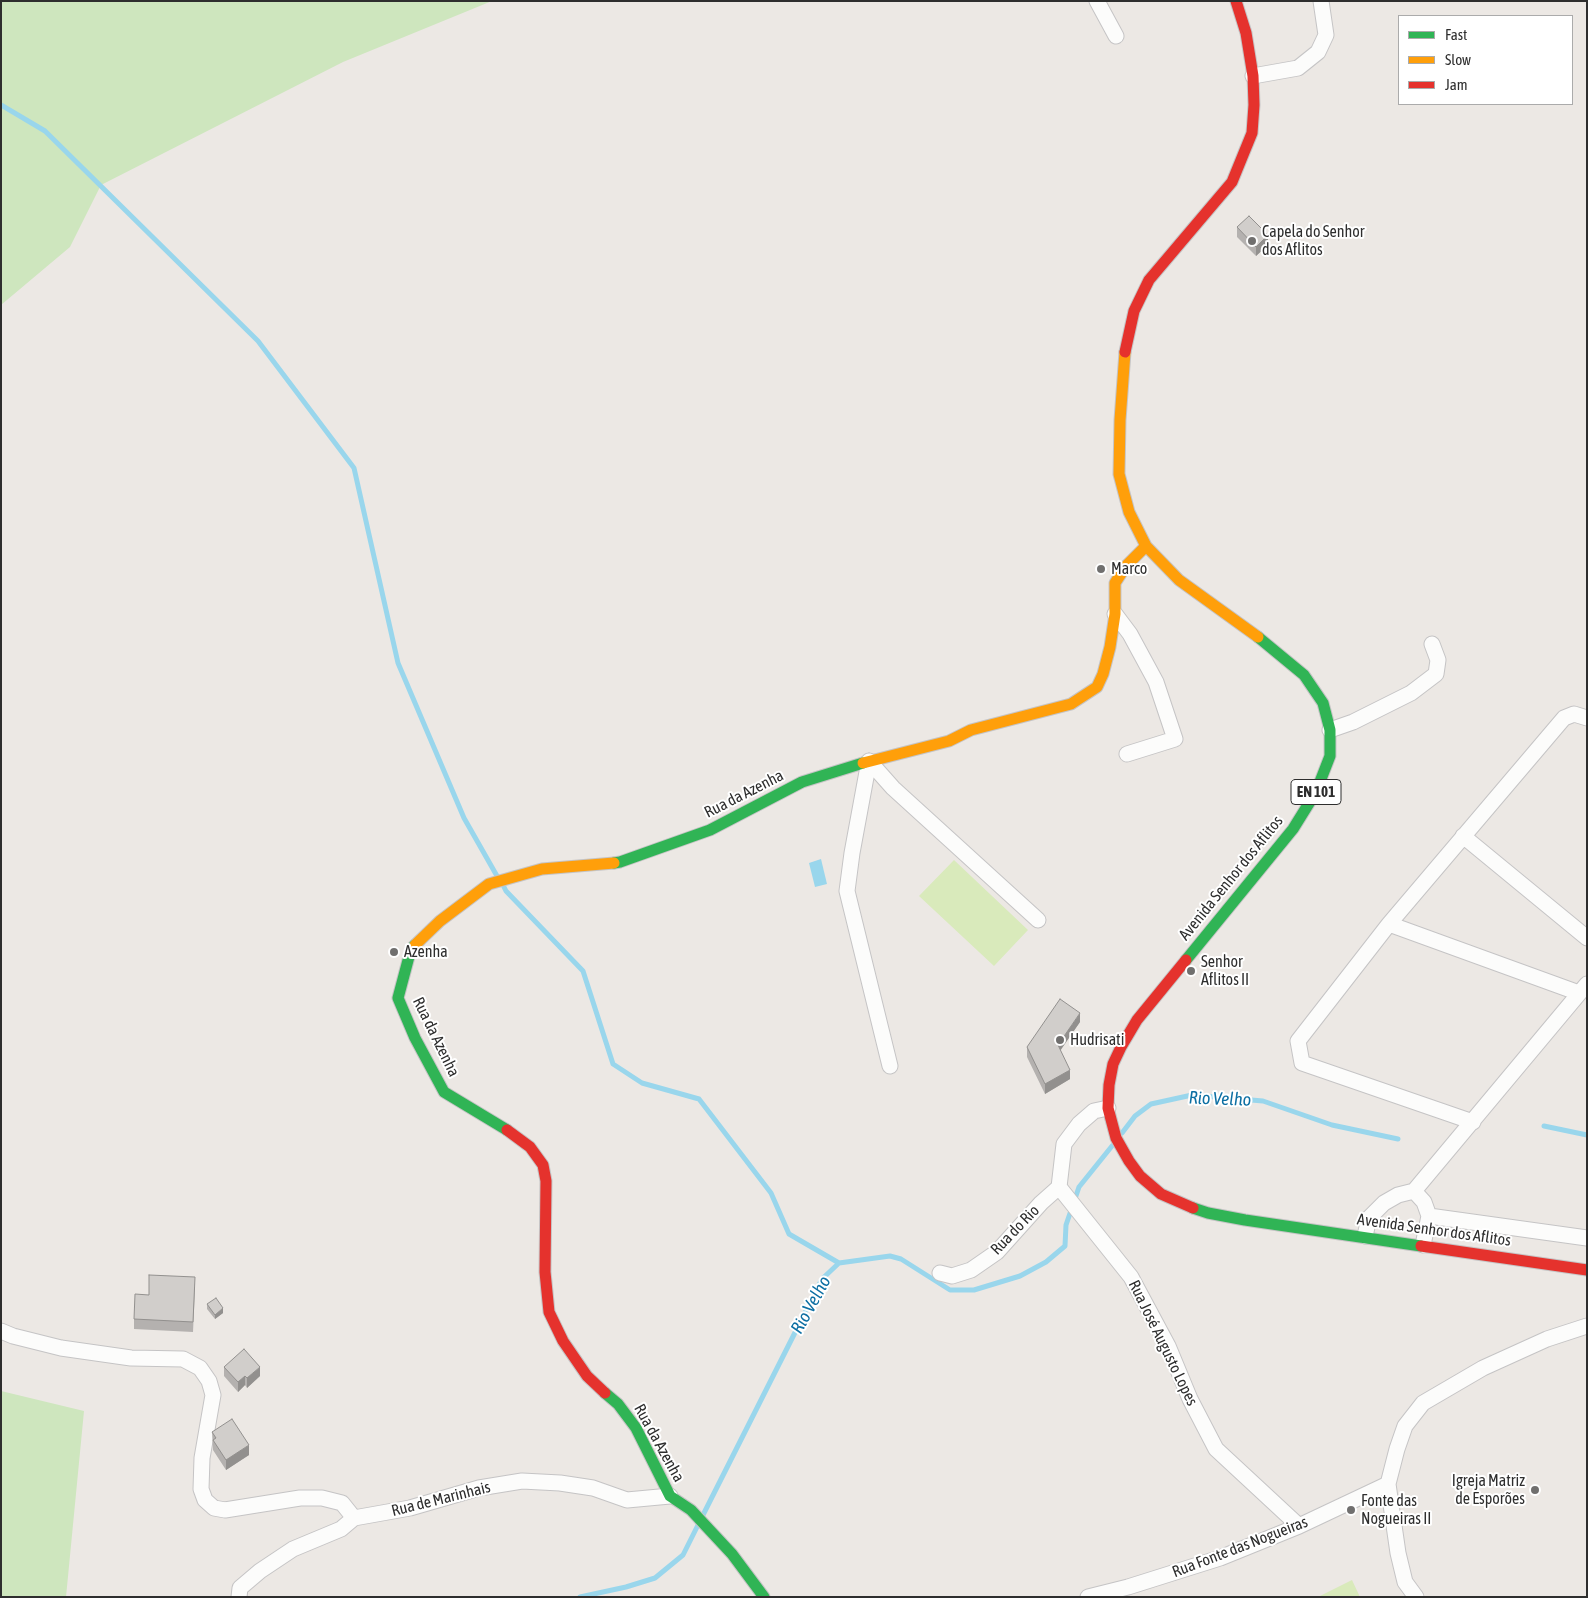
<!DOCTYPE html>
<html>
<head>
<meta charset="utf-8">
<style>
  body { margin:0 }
  #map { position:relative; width:1588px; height:1598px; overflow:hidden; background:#ece8e4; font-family:"Asap Condensed",sans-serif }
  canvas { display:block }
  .frame { position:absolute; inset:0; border:2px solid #2e2e2e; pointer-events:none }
  .legend { position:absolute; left:1398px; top:15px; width:175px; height:90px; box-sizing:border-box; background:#fff; border:1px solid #ababab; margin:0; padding:6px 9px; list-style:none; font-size:15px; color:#2e2e2e }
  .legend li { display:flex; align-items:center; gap:10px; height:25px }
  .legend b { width:25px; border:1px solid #ababab }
</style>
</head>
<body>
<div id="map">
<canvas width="1588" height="1598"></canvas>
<div class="frame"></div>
<ul class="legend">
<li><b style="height:6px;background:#30b455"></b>Fast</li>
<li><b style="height:6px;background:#ff9f0a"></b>Slow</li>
<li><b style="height:6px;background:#e5322d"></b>Jam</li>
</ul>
</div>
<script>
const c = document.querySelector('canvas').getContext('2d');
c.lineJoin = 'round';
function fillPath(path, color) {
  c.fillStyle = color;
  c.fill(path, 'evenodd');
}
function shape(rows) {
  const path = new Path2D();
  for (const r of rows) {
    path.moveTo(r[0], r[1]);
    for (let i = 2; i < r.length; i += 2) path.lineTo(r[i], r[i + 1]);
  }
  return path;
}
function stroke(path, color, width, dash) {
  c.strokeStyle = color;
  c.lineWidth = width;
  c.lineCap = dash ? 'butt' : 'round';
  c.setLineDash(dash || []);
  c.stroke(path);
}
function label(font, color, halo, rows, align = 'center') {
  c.font = font + ' "Asap Condensed",sans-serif';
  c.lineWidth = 4;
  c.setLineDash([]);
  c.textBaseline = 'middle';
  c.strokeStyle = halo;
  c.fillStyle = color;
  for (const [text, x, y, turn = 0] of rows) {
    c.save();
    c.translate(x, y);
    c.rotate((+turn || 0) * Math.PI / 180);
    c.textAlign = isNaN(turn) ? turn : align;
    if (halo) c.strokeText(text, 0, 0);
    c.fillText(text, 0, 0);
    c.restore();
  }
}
const green = shape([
  [1,1,492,1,343,62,101,185,70,247,1,305],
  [1,1391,84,1411,66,1597,1,1597]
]);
const pitch = shape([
  [954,860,1028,930,994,966,919,896],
  [1352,1580,1360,1597,1318,1597]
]);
const water = shape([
  [821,859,827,884,815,887,809,863]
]);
const stream = shape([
  [1,105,45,131,258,341,354,468,398,663,464,818,497,876],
  [503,885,506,891,583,971,613,1064,642,1083,699,1099,771,1193,789,1234,839,1263],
  [1544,1126,1587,1135],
  [1122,1133,1135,1116,1151,1104,1192,1095,1263,1101,1332,1125,1398,1139],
  [703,1515,822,1279,839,1263,890,1256,901,1259,950,1290,974,1290,1020,1276,1046,1262,1065,1246,1066,1225,1079,1187,1112,1146],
  [580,1597,626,1587,655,1578,683,1555,698,1525]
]);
const street = shape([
  [1097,1,1116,36],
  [1253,76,1298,68,1318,52,1326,35,1321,1],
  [1115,614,1130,634,1156,682,1175,739,1127,754],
  [1330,730,1353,722,1411,693,1436,674,1438,660,1432,644],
  [869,761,852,853,847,891,890,1066],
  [869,761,893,788,1038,920],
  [1463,836,1587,938],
  [1389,924,1579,993],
  [1108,1108,1094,1111,1079,1124,1064,1144,1059,1187,1131,1277,1168,1346,1190,1399,1216,1449,1299,1526],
  [1473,1122,1302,1063,1298,1041,1389,924,1564,718,1574,714,1587,718],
  [1414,1191,1424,1202,1429,1216,1423,1245],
  [1429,1216,1587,1238],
  [1365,1236,1369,1218,1384,1203,1398,1195,1414,1191,1587,984],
  [940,1273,952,1276,971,1270,997,1252,1041,1203,1059,1187],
  [1,1331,13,1336,61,1348,131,1358,183,1359,200,1368,209,1381,213,1395,202,1458,201,1489,205,1500,214,1508,225,1510,300,1498,322,1498,342,1503,354,1518],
  [239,1597,240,1588,260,1571,293,1549,341,1529,354,1518,410,1508,479,1488,522,1481,560,1483,593,1488,627,1500,670,1496],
  [1088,1597,1128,1587,1220,1558,1299,1526,1388,1484],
  [1416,1597,1405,1582,1398,1553,1388,1484,1397,1449,1405,1426,1423,1403,1483,1368,1547,1339,1587,1326]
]);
const fast = shape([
  [614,863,620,862,710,830,802,782,863,763],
  [415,945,411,949,398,998,415,1038,444,1092,507,1130],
  [1186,960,1293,829,1316,792,1330,756,1330,730,1323,703,1304,675,1258,637],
  [1193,1208,1208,1213,1245,1220,1421,1246],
  [605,1393,618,1404,636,1428,670,1496,691,1510,732,1554,764,1597]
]);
const slow = shape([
  [1125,352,1120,420,1119,474,1129,512,1146,546,1179,580,1258,637],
  [863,763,949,741,971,730,1071,704,1097,687,1103,674,1110,647,1115,614,1115,583,1126,566,1146,546],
  [415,945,440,921,489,884,542,869,614,863]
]);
const jam = shape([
  [1125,352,1134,311,1149,280,1232,182,1252,133,1254,105,1253,76,1246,33,1236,1],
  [1186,960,1137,1020,1121,1047,1113,1064,1109,1085,1108,1108,1116,1138,1129,1161,1140,1176,1161,1194,1193,1208],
  [507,1130,530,1147,543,1165,546,1181,545,1272,549,1312,563,1341,587,1376,605,1393],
  [1421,1246,1587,1270]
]);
const wall = shape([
  [1237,227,1268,245,1256,256,1237,237],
  [1080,1022,1060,1050,1070,1079,1045,1094,1027,1057,1027,1047],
  [195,1287,193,1332,134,1329,134,1319,149,1295],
  [207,1304,223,1313,215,1319,207,1309],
  [224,1367,260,1376,247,1388,245,1385,238,1392,224,1376],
  [212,1432,249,1455,226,1470,213,1450]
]);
const shadedWall = shape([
  [1268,235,1268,245,1256,256,1256,247],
  [1080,1013,1080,1022,1058,1054,1058,1045],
  [1070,1070,1070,1079,1045,1094,1045,1084],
  [223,1308,223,1313,215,1319,215,1315],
  [260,1367,260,1376,247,1388,247,1378],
  [245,1376,245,1385,238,1392,238,1382],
  [249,1445,249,1455,226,1470,226,1460]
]);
const building = shape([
  [1249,216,1268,235,1256,247,1237,227,1249,216],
  [1060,999,1080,1013,1058,1045,1070,1070,1045,1084,1027,1047,1060,999],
  [149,1275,195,1277,193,1322,134,1319,135,1294,149,1295,149,1275],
  [216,1298,223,1308,215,1315,207,1304,216,1298],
  [244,1349,260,1367,247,1378,245,1376,238,1382,224,1367,244,1349],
  [232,1419,249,1445,226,1460,213,1440,216,1438,212,1432,232,1419]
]);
const markers = [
  [1252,241,5,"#706f6e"],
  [1101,569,5,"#706f6e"],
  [394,952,5,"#706f6e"],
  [1191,971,5,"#706f6e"],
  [1060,1040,5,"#706f6e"],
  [1535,1490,5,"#706f6e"],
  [1351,1510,5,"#706f6e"]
];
const shields = [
  [1316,792,50]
];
const shieldNames = [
  ["EN 101",1316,792]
];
const poiNames = [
  ["Capela do Senhor",1262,232],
  ["dos Aflitos",1262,250],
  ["Marco",1111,569],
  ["Azenha",404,952],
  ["Senhor",1201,962],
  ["Aflitos II",1201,980],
  ["Hudrisati",1070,1040],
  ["Igreja Matriz",1525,1481,"right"],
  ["de Esporões",1525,1499,"right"],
  ["Fonte das",1361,1501],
  ["Nogueiras II",1361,1519]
];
const streetNames = [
  ["Rua da Azenha",744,794,-27],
  ["Avenida Senhor dos Aflitos",1231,878,-51],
  ["Rua da Azenha",436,1037,64],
  ["Rua do Rio",1015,1230,-46],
  ["Avenida Senhor dos Aflitos",1434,1230,8],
  ["Rua José Augusto Lopes",1163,1343,64],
  ["Rua da Azenha",659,1443,61],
  ["Rua de Marinhais",441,1499,-14],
  ["Rua Fonte das Nogueiras",1240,1547,-21]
];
const waterNames = [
  ["Rio Velho",1220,1099,2],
  ["Rio Velho",811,1305,-61]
];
fillPath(green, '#cee6be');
fillPath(pitch, '#d9eabb');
fillPath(water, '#99d6ec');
stroke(stream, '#99d6ec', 5);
stroke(street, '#c5c4c5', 17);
stroke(fast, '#c5c4c5', 13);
stroke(slow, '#c5c4c5', 13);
stroke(jam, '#c5c4c5', 13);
stroke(street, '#fcfcfb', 15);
stroke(fast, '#30b455', 11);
stroke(slow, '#ff9f0a', 11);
stroke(jam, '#e5322d', 11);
fillPath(wall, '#b4b1af');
fillPath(shadedWall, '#92908e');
fillPath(building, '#d1cecb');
stroke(building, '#92908e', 1);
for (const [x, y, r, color] of markers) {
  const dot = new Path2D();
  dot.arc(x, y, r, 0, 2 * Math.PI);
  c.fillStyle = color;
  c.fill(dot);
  stroke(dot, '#fff', 2);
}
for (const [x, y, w] of shields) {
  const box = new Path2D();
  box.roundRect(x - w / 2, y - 12.5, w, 25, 4);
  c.fillStyle = '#fff';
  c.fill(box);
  stroke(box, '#2e2e2e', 1);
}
label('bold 15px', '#2e2e2e', null, shieldNames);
label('16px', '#2e2e2e', '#fff', poiNames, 'left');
label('16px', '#2e2e2e', '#fff', streetNames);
label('italic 18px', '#0d6fa3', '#fff', waterNames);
</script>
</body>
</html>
